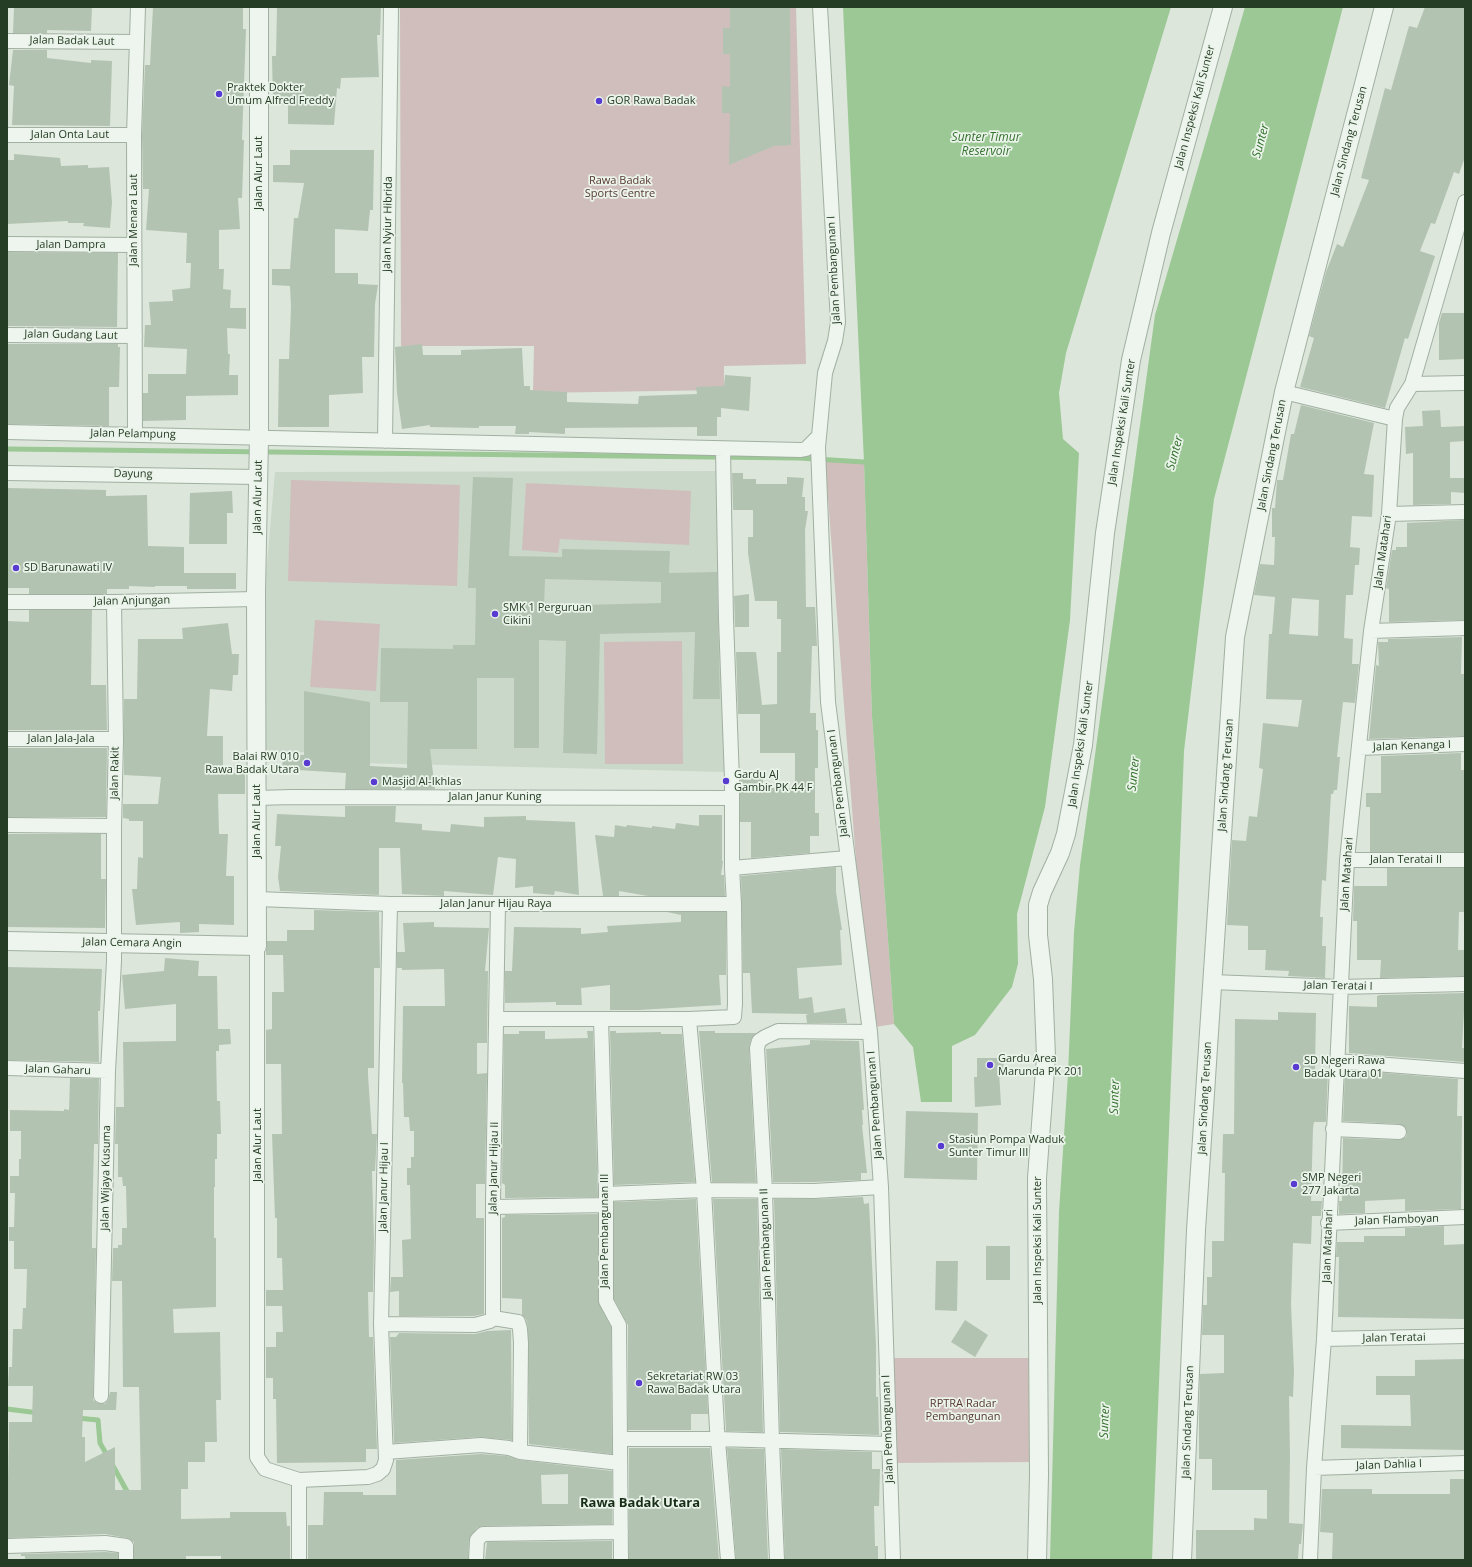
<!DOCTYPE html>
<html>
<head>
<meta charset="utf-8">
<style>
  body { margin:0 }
  #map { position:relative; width:1472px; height:1567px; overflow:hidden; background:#dce6db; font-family:"Open Sans",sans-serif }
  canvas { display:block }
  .frame { position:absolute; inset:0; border:8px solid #253c25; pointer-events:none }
</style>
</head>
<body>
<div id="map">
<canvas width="1472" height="1567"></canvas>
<div class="frame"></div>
</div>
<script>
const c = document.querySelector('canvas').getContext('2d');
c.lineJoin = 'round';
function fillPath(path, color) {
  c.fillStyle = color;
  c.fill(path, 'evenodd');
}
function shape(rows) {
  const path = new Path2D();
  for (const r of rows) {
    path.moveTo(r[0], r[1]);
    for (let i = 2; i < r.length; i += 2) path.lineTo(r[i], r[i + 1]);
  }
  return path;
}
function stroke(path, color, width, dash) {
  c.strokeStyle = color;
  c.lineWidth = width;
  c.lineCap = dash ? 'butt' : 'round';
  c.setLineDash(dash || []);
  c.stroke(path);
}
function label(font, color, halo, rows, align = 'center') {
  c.font = font + ' "Open Sans",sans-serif';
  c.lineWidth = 3.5;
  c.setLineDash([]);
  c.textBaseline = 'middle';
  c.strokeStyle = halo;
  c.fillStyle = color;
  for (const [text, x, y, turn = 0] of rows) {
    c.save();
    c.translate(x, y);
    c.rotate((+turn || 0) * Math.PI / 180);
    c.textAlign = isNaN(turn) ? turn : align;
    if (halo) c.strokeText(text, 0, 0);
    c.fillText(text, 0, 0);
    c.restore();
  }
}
const built = shape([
  [718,471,728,772,360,763,357,751,264,753,264,598,275,472]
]);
const green = shape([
  [400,7,796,7,806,364,724,366,724,390,533,393,534,346,401,346],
  [825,460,864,462,872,716,894,1024,869,1028],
  [291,480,460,485,457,586,288,581],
  [526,483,691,491,689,545,560,539,558,553,522,550],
  [315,620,380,624,376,691,310,687],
  [682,641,683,764,605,764,604,642],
  [893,1358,1032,1358,1032,1462,894,1463]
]);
const water = shape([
  [843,7,1171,7,1066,353,1059,393,1063,439,1079,453,1070,620,1045,807,1017,914,1018,964,1012,987,975,1035,952,1046,952,1102,921,1102,913,1047,894,1024,872,716,864,462],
  [1245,7,1343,7,1214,499,1184,751,1152,1560,1050,1560,1059,1212,1068,1074,1074,932,1080,865,1155,315]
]);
const stream = shape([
  [7,449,799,458,864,462],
  [7,1409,39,1413],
  [77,1418,98,1420,100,1443,108,1457],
  [112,1464,129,1495]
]);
const building = shape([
  [14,7,92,7,91,31,47,30,47,33,13,33],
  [153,7,243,7,243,29,246,29,242,140,244,140,242,198,238,198,240,229,219,230,219,269,224,269,223,289,231,290,230,308,246,308,246,329,227,328,228,354,230,354,229,375,238,375,238,395,186,396,186,420,143,421,143,393,148,393,148,374,186,374,187,349,144,347,145,325,151,325,149,302,173,301,172,290,190,288,191,263,186,263,187,233,146,230,149,189,143,189,142,135,145,65,150,65],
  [277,7,381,7,380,35,377,35,379,77,341,78,340,89,337,88,334,125,288,124,288,104,273,105,272,56,276,56],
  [730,7,790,7,791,145,774,146,729,165,730,113,722,113,722,86,730,87,730,54,723,54,723,28,730,28],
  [1425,7,1465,7,1465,157,1459,174,1454,172,1435,224,1431,223,1420,251,1435,256,1408,339,1405,338,1385,408,1300,387,1314,338,1309,336,1326,272,1337,244,1343,247,1369,180,1361,178,1385,88,1391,90,1409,26,1417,28],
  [13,50,47,50,47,58,91,63,91,60,112,61,110,126,12,125,14,86,9,85],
  [290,150,374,150,373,210,370,210,368,231,335,229,335,273,358,273,358,284,378,285,375,304,374,357,362,357,363,393,329,395,329,427,278,427,279,359,289,359,291,306,290,286,272,285,272,269,290,269,294,218,298,218,304,183,273,182,273,165,290,165],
  [14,154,60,158,61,166,88,165,88,168,109,167,112,202,110,228,83,226,84,223,68,223,68,221,7,224,7,160,14,160],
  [7,252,118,253,117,327,8,326],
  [1442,313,1465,313,1465,359,1439,360,1439,323],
  [8,344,118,344,118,347,120,347,119,387,109,387,109,426,7,424],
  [422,344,423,355,461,355,461,350,522,348,524,386,530,386,530,390,567,392,567,402,638,404,639,396,697,394,696,387,724,386,725,375,751,377,749,411,721,408,721,417,717,417,717,436,697,436,697,427,565,428,565,434,529,432,529,434,515,434,516,426,479,426,479,428,430,427,430,425,402,429,397,393,395,347],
  [1301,405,1374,423,1364,474,1374,475,1372,517,1352,516,1350,547,1360,548,1359,565,1355,565,1353,595,1346,595,1344,638,1353,639,1352,664,1359,664,1355,703,1343,702,1337,757,1340,757,1337,790,1334,790,1333,794,1331,794,1326,881,1322,880,1320,917,1323,917,1322,946,1326,946,1325,978,1288,976,1289,971,1265,970,1266,950,1248,950,1248,926,1227,925,1232,840,1246,841,1249,816,1257,817,1263,769,1259,768,1263,723,1298,727,1302,700,1266,699,1269,634,1272,634,1275,597,1254,595,1260,564,1274,565,1275,537,1272,537,1272,508,1275,508,1277,480,1283,480,1291,434,1294,434],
  [1292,598,1319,600,1318,636,1289,634],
  [1440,410,1441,427,1465,426,1465,441,1450,442,1450,478,1465,478,1465,493,1451,492,1451,504,1413,505,1413,453,1406,454,1405,427,1423,426,1422,411],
  [732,473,743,473,743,479,756,479,756,484,787,484,787,477,804,478,802,497,805,497,805,511,808,511,805,530,806,607,815,607,817,646,812,646,810,713,816,713,816,730,818,730,818,768,815,768,815,813,819,813,819,836,810,836,810,853,751,858,751,822,740,822,740,776,763,777,763,788,795,788,795,753,760,753,760,714,738,714,736,652,756,652,762,705,777,704,777,652,781,652,781,619,777,619,777,601,755,601,748,553,748,537,753,537,753,510,733,510],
  [473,477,513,478,509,556,562,557,562,549,670,551,669,573,717,572,720,699,693,699,695,632,600,634,597,754,563,753,566,641,539,640,539,748,514,748,514,678,477,678,477,749,430,749,435,789,345,789,346,773,282,769,283,754,304,755,304,691,370,702,370,766,407,768,408,702,380,702,381,648,453,649,453,645,475,645,476,588,468,588],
  [545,579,661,582,661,603,544,606],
  [7,488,106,490,106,496,147,495,148,546,184,547,184,573,236,573,236,589,187,589,187,586,155,586,155,587,129,586,129,589,107,589,107,594,29,594,29,588,7,588],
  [232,491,233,513,227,513,227,544,189,544,190,493],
  [1465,520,1465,620,1389,622,1389,589,1386,588,1392,550,1396,550,1396,547,1407,547,1407,523],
  [749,594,749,627,735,627,734,596],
  [29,610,92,610,91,685,106,685,107,730,7,730,7,621,29,622],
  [228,623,232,654,239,654,238,675,233,675,232,691,210,689,207,736,223,736,223,773,245,773,245,794,218,794,219,834,228,834,226,876,234,876,234,925,199,924,199,932,180,933,180,922,136,925,132,889,137,889,138,857,143,858,143,821,129,821,129,819,123,818,123,804,158,804,161,777,124,775,124,699,137,699,138,639,183,639,182,628],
  [1462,637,1461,674,1465,674,1465,736,1369,739,1376,665,1379,666,1378,642,1388,642,1388,639],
  [7,748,107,748,106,817,7,817],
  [1461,753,1461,770,1465,770,1465,852,1370,852,1370,807,1366,807,1366,793,1381,793,1381,756],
  [345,806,396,806,395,822,422,824,422,830,450,832,451,824,484,827,484,817,526,816,526,820,575,822,579,895,555,891,554,895,533,893,533,886,515,888,516,859,498,857,493,895,444,891,444,896,402,894,400,848,379,848,379,895,280,891,278,877,281,846,275,846,277,814,345,817],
  [699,815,722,815,722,861,723,861,721,875,724,875,725,896,648,896,619,891,619,896,603,896,595,835,614,837,615,825,626,827,627,825,652,828,652,826,675,829,676,823,699,826],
  [7,834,101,834,101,879,106,879,105,928,7,927],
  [836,867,836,892,842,930,840,930,842,965,797,968,799,999,812,997,814,1013,845,1008,847,1023,807,1023,806,1015,809,1014,752,1013,750,973,743,973,741,876],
  [1387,868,1465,868,1465,912,1459,912,1458,950,1465,950,1465,976,1380,978,1381,960,1357,960,1357,921,1353,921,1354,886,1387,886],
  [314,910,379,912,380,968,374,968,374,1068,368,1068,368,1075,372,1134,377,1134,375,1171,372,1171,374,1240,373,1292,368,1292,369,1337,373,1337,377,1449,366,1449,366,1462,277,1463,276,1399,273,1399,273,1378,266,1378,266,1347,276,1347,276,1332,283,1332,282,1306,266,1306,266,1290,283,1290,282,1258,277,1258,277,1218,275,1218,272,1134,282,1134,281,1064,266,1064,266,1030,272,1029,272,992,284,992,283,955,266,955,266,950,267,941,287,941,287,930,314,930],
  [667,912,726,912,726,975,719,975,721,1005,639,1010,610,1010,610,985,581,988,582,1005,556,1005,556,1002,505,1003,505,971,512,971,514,927,581,928,581,934,608,932,607,926,681,922,681,915],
  [434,922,434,927,489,928,485,971,488,971,487,1043,477,1043,477,1074,487,1073,485,1184,476,1184,476,1218,484,1218,484,1314,474,1316,399,1316,399,1291,390,1292,391,1277,403,1277,402,1240,411,1239,410,1185,407,1185,407,1168,411,1168,411,1157,414,1157,414,1131,410,1131,409,1117,404,1117,403,1083,402,1083,403,1006,445,1006,444,969,402,970,402,968,397,968,397,952,405,952,403,923],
  [165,958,199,961,198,976,217,976,218,1029,230,1029,231,1044,219,1045,219,1051,216,1051,217,1101,220,1101,221,1134,217,1134,217,1159,215,1159,215,1187,214,1187,214,1238,216,1238,216,1307,173,1309,174,1333,220,1332,221,1400,216,1400,217,1442,205,1442,205,1462,188,1462,188,1489,181,1489,181,1519,230,1518,230,1512,286,1512,287,1526,290,1526,290,1560,221,1560,221,1556,186,1556,186,1560,134,1560,134,1542,127,1538,105,1534,7,1538,9,1422,32,1422,33,1386,8,1386,9,1367,12,1367,13,1329,22,1329,23,1308,26,1308,27,1269,14,1269,14,1241,9,1241,9,1227,14,1227,15,1193,10,1193,10,1176,19,1176,19,1159,21,1159,21,1131,10,1131,10,1110,64,1111,64,1109,69,1110,70,1078,99,1079,98,1144,94,1144,92,1229,92,1248,96,1248,93,1400,97,1403,105,1404,108,1400,110,1392,117,1392,116,1410,83,1410,82,1437,85,1437,85,1462,115,1447,115,1490,141,1490,139,1387,123,1387,122,1281,112,1281,113,1248,118,1248,118,1245,122,1245,122,1228,127,1228,126,1186,123,1186,122,1177,118,1177,118,1144,115,1144,116,1107,124,1107,123,1042,176,1041,176,1004,125,1009,122,975,164,971],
  [7,967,102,969,100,1011,98,1011,99,1062,7,1060],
  [1465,993,1462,1048,1465,1048,1465,1062,1349,1053,1349,1006,1377,1007,1377,996,1380,995],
  [1278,1012,1316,1013,1315,1070,1328,1071,1326,1122,1314,1122,1313,1128,1311,1201,1322,1201,1321,1216,1312,1216,1311,1244,1293,1243,1291,1304,1294,1371,1293,1397,1289,1396,1290,1456,1289,1523,1303,1524,1301,1544,1299,1544,1298,1560,1196,1559,1196,1530,1254,1530,1254,1518,1267,1519,1267,1490,1212,1490,1212,1459,1199,1459,1199,1415,1200,1374,1224,1373,1224,1335,1202,1335,1203,1305,1207,1305,1207,1277,1212,1277,1212,1241,1224,1241,1225,1173,1222,1173,1223,1134,1234,1134,1235,1019,1278,1020],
  [519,1031,545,1031,545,1039,588,1038,587,1031,593,1031,598,1197,505,1198,505,1185,502,1183,504,1034,519,1034],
  [610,1031,616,1031,616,1033,661,1032,661,1034,682,1034,695,1182,614,1185],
  [699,1031,715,1031,715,1033,756,1033,751,1039,749,1048,756,1182,712,1182],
  [810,1040,859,1041,864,1110,862,1110,863,1125,862,1125,867,1173,861,1173,861,1180,814,1182,773,1182,766,1049,808,1045,810,1044],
  [977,1058,1004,1058,1003,1071,999,1071,1001,1105,975,1107,974,1077,977,1077],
  [1348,1070,1458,1079,1457,1116,1462,1116,1461,1209,1405,1211,1405,1199,1365,1201,1365,1213,1339,1214,1339,1201,1342,1201,1343,1138,1399,1140,1406,1137,1407,1133,1406,1128,1399,1124,1343,1121,1345,1072,1348,1072],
  [906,1111,978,1113,977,1180,904,1178],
  [863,1197,864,1204,869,1203,876,1345,876,1397,878,1397,879,1435,780,1432,774,1199,814,1199],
  [696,1199,708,1414,691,1414,691,1430,628,1430,628,1325,614,1299,614,1202],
  [713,1199,757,1199,763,1432,726,1431],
  [598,1214,598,1301,611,1327,612,1454,529,1444,528,1328,526,1319,522,1315,522,1299,502,1298,502,1218,505,1217,505,1215],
  [1444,1226,1444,1245,1465,1244,1465,1319,1338,1317,1339,1257,1336,1257,1337,1242,1364,1242,1364,1236,1405,1236,1405,1228],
  [986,1246,1010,1246,1010,1280,986,1280],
  [936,1261,958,1261,957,1311,935,1310],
  [965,1320,988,1335,975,1357,951,1342],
  [511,1330,512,1440,480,1437,394,1443,390,1337,396,1337,399,1333,475,1334,487,1331],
  [1465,1359,1465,1450,1341,1448,1341,1425,1411,1426,1410,1395,1376,1395,1376,1376,1415,1376,1415,1360],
  [629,1448,710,1448,719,1560,629,1559],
  [727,1448,764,1449,768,1560,736,1560],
  [781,1449,872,1452,872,1469,880,1469,879,1506,874,1506,875,1546,878,1546,878,1560,785,1560],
  [481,1454,507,1456,519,1460,612,1471,612,1524,482,1526,477,1528,469,1539,468,1560,308,1560,308,1525,323,1525,324,1492,363,1492,363,1495,396,1495,396,1460],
  [568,1474,568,1504,542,1504,541,1475],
  [1450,1479,1465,1479,1465,1560,1332,1560,1333,1533,1320,1532,1322,1489,1372,1489,1372,1494,1450,1494],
  [612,1541,612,1559,611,1560,485,1560,487,1542],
  [105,1552,118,1553,118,1560,25,1560,25,1556,21,1556,21,1554]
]);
const minor = shape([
  [820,7,838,322,835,341,825,373,818,447,828,702,870,1032,881,1187,893,1560],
  [7,41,137,42],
  [7,135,134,135],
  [7,244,134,245],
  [7,335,135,336],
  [1412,384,1465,383],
  [1284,392,1395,419],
  [7,432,801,450,806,449,818,437],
  [135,433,134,135,138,7],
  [385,441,391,7],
  [7,473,258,477],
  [1389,514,1465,512],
  [7,602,114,602,256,599],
  [1371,631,1465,628],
  [7,739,116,739],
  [1359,748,1465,744],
  [257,798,291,797,732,798],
  [7,825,114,826],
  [1347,860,1465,860],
  [732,868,847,858],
  [257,899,390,904,734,904],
  [257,946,257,1457,265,1469,299,1480,299,1560],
  [1212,982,1340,987,1465,984],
  [496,1019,689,1019,734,1017,735,1004,734,904,732,868,732,780,726,619,723,449],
  [601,1019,606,1189,606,1301,619,1325,621,1560],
  [689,1019,704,1190,717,1429,728,1560],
  [1337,1061,1465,1071],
  [7,1068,108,1071],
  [1333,1129,1399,1132],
  [606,1194,704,1190,814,1191,881,1187],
  [493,1207,606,1205],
  [1328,1223,1465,1217],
  [493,1318,518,1322,520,1329,521,1343,520,1452],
  [381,1324,475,1325,490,1321,493,1318,493,1201,498,904],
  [1324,1339,1465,1336],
  [101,1396,108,1071,114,961,114,826,116,739,114,602],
  [622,1439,717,1439,889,1444],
  [386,1452,481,1445,509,1448,520,1452,620,1463],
  [1314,1468,1465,1463],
  [299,1480,368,1477,377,1474,383,1469,386,1460,381,1324,390,904],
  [7,1546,105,1543,126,1546,126,1560],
  [476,1560,477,1540,483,1534,621,1532],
  [777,1560,772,1442,765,1191,757,1048,759,1041,765,1037,778,1031,870,1032],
  [1310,1560,1314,1468,1324,1339,1347,860,1371,631,1389,514,1395,419,1397,408,1412,384,1465,202]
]);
const tertiary = shape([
  [7,941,257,946,256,592,259,438,259,7],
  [1037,1560,1039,1475,1037,1178,1046,1057,1043,979,1038,935,1038,905,1042,892,1060,853,1066,834,1083,745,1105,533,1131,360,1161,233,1223,7],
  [1182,1560,1196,1230,1235,637,1284,392,1384,7]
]);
const markers = [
  [219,94,4,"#583bd0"],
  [599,101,4,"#583bd0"],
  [16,568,4,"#583bd0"],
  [495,614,4,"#583bd0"],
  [307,763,4,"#583bd0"],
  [726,781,4,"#583bd0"],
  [374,782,4,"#583bd0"],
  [990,1065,4,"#583bd0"],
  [1296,1067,4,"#583bd0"],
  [941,1146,4,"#583bd0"],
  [1294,1184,4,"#583bd0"],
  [639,1383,4,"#583bd0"]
];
const streetNames = [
  ["Jalan Badak Laut",72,41,1],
  ["Jalan Inspeksi Kali Sunter",1195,107,-75],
  ["Jalan Onta Laut",70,135],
  ["Jalan Sindang Terusan",1349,141,-75],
  ["Jalan Alur Laut",259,173,-90],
  ["Jalan Menara Laut",134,220,-90],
  ["Jalan Nyiur Hibrida",388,224,-89],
  ["Jalan Dampra",71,245],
  ["Jalan Pembangunan I",834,270,-93],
  ["Jalan Gudang Laut",71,335,1],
  ["Jalan Inspeksi Kali Sunter",1122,422,-81],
  ["Jalan Pelampung",133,434,1],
  ["Jalan Sindang Terusan",1272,455,-79],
  ["Dayung",133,474,1],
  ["Jalan Alur Laut",258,497,-89],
  ["Jalan Matahari",1383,552,-82],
  ["Jalan Anjungan",132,601,-1],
  ["Jalan Jala-Jala",61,739],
  ["Jalan Inspeksi Kali Sunter",1081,744,-82],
  ["Jalan Kenanga I",1412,746,-2],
  ["Jalan Rakit",115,773,-89],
  ["Jalan Sindang Terusan",1226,775,-86],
  ["Jalan Pembangunan I",838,783,-97],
  ["Jalan Janur Kuning",495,797],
  ["Jalan Alur Laut",257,821,-90],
  ["Jalan Teratai II",1406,860],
  ["Jalan Matahari",1347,874,-86],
  ["Jalan Janur Hijau Raya",496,904],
  ["Jalan Cemara Angin",132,943,1],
  ["Jalan Teratai I",1338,986,1],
  ["Jalan Gaharu",58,1070,2],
  ["Jalan Sindang Terusan",1205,1098,-87],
  ["Jalan Pembangunan I",875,1105,-94],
  ["Jalan Alur Laut",258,1145,-90],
  ["Jalan Janur Hijau II",494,1168,-89],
  ["Jalan Wijaya Kusuma",106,1178,-89],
  ["Jalan Janur Hijau I",384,1187,-89],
  ["Jalan Flamboyan",1397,1220,-2],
  ["Jalan Pembangunan III",605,1231,-90],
  ["Jalan Inspeksi Kali Sunter",1038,1240,-90],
  ["Jalan Pembangunan II",766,1244,-92],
  ["Jalan Matahari",1328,1246,-88],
  ["Jalan Teratai",1394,1338,-1],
  ["Jalan Sindang Terusan",1188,1422,-88],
  ["Jalan Pembangunan I",888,1429,-92],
  ["Jalan Dahlia I",1389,1465,-2]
];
const poiNames = [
  ["Praktek Dokter",227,88],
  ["Umum Alfred Freddy",227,101],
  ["GOR Rawa Badak",607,101],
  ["SD Barunawati IV",24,568],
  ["SMK 1 Perguruan",503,608],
  ["Cikini",503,621],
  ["Balai RW 010",299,757,"right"],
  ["Rawa Badak Utara",299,770,"right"],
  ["Gardu AJ",734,775],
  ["Gambir PK 44 F",734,788],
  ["Masjid Al-Ikhlas",382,782],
  ["Gardu Area",998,1059],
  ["Marunda PK 201",998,1072],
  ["SD Negeri Rawa",1304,1061],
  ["Badak Utara 01",1304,1074],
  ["Stasiun Pompa Waduk",949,1140],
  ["Sunter Timur III",949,1153],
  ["SMP Negeri",1302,1178],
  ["277 Jakarta",1302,1191],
  ["Sekretariat RW 03",647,1377],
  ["Rawa Badak Utara",647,1390]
];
const parkNames = [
  ["Rawa Badak",620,181],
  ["Sports Centre",620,194],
  ["RPTRA Radar",963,1404],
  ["Pembangunan",963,1417]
];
const waterNames = [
  ["Sunter Timur",986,138],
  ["Reservoir",986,152],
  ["Sunter",1261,141,-75],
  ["Sunter",1175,453,-75],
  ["Sunter",1134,774,-84],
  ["Sunter",1115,1097,-88],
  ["Sunter",1105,1421,-88]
];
const quarterNames = [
  ["Rawa Badak Utara",640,1503]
];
fillPath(built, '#cad8c9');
fillPath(green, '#d0bebc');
fillPath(water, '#9bc894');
stroke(stream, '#9bc894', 5);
fillPath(building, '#b3c3b2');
stroke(minor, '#a1b0a1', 16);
stroke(tertiary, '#a1b0a1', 20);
stroke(minor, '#eef4ee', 14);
stroke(tertiary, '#eef4ee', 18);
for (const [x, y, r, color] of markers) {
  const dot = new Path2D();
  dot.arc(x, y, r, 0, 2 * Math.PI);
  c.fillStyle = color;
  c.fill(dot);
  stroke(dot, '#ebf4ea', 1.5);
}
label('11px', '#253c25', '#ebf4ea', streetNames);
label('11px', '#253c25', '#ebf4ea', poiNames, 'left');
label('11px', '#583832', '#ebf4ea', parkNames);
label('italic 12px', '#35712f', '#ebf4ea', waterNames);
label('bold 13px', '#172d18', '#ebf4ea', quarterNames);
</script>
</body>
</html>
